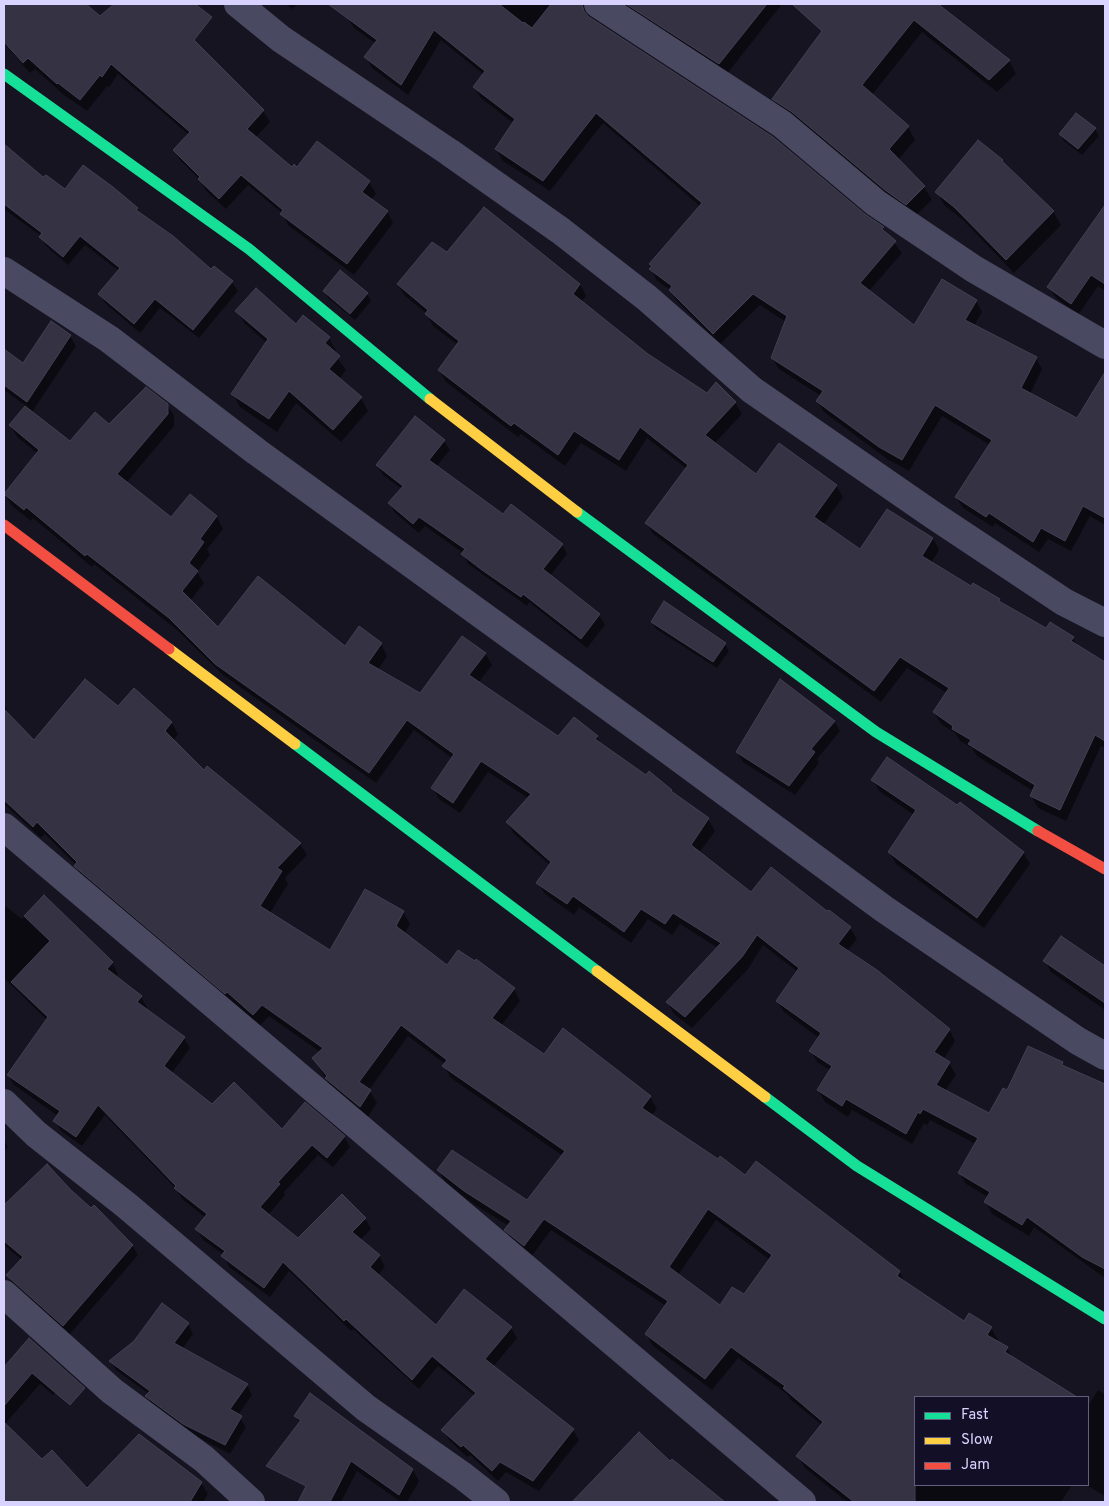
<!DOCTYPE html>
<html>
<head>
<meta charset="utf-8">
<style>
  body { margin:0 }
  #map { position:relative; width:1109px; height:1506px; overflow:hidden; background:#161421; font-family:Overpass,sans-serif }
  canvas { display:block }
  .frame { position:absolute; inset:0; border:5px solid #d9d4ff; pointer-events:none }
  .legend { position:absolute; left:914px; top:1396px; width:175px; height:90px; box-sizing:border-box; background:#130f26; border:1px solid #625e7d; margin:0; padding:6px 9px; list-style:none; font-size:15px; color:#d9d4ff }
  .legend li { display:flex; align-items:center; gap:10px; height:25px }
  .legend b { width:25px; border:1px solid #625e7d }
</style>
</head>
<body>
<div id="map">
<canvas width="1109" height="1506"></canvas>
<div class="frame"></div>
<ul class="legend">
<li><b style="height:6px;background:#16e098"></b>Fast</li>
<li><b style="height:6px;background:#ffcf43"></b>Slow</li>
<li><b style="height:6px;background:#f24e42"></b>Jam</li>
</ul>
</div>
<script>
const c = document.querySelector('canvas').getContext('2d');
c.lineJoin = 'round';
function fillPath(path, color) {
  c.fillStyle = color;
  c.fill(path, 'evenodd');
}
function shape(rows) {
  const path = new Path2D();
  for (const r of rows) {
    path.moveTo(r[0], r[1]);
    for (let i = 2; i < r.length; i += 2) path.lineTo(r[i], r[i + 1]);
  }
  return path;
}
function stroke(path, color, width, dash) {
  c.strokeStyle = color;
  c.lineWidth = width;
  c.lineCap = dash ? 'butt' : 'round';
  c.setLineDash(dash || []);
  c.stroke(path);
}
const shadow = shape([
  [4,4,84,4,100,18,116,4,137,4,166,32,263,111,270,122,255,138,292,169,369,182,376,194,370,200,387,211,393,223,354,275,288,225,282,213,248,185,226,209,206,191,199,179,181,161,174,150,189,135,118,74,109,87,107,86,87,111,64,95,35,69,30,73,4,44],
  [285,4,297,4,293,9],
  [357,4,595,4,591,7,589,18,883,228,902,253,868,292,914,327,976,301,982,312,974,326,1036,358,1042,369,1030,394,1077,420,1103,379,1105,380,1105,525,1090,516,1071,551,1048,539,1039,552,995,523,993,527,963,508,956,497,990,445,942,416,909,471,887,459,824,412,817,401,821,396,779,369,772,358,786,322,760,305,720,344,677,301,670,290,657,281,651,269,650,264,700,206,603,123,550,191,503,161,496,149,513,123,481,98,474,87,484,75,441,40,408,95,372,68,366,57,376,44,354,28,347,17],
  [617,4,782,4,726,75],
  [839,4,919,4,925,8,928,4,936,4,1009,61,1016,74,997,92,922,32,872,95,908,127,915,140,898,160,924,187,932,200,914,217,781,112,774,99,823,33,819,27],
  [1095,129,1099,136,1082,155,1064,141,1060,134],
  [4,141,6,145,5,147,44,179,65,190,137,209,141,215,211,271,214,268,232,282,238,291,199,338,160,308,140,333,105,303,100,294,119,271,85,245,68,265,46,246,41,236,4,209],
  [1002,161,1053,211,1061,225,1014,273,963,220,944,205,937,192],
  [1105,207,1105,291,1098,286,1078,315,1056,298,1049,287],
  [448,254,580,284,586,296,581,302,647,355,707,394,735,402,742,414,714,444,757,476,836,485,843,497,823,525,861,551,933,538,939,550,931,563,972,587,999,600,1047,630,1073,638,1078,646,1105,663,1105,748,1101,746,1066,821,1038,808,1031,796,1033,791,977,756,972,748,960,741,955,733,941,724,934,712,947,693,907,668,881,702,653,534,647,523,687,469,647,438,626,471,581,443,565,466,521,434,518,437,446,382,439,370,458,345,433,326,426,313,405,296,398,285],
  [340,272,367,294,371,301,355,320,328,298,324,291],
  [237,311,296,326,329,338,336,351,334,353,346,370,339,379,361,398,368,411,341,442,296,403,277,432,240,407,233,394,267,343,245,324],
  [51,323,70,336,76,346,32,412,71,443,109,425,167,404,174,416,174,426,126,483,171,519,190,496,217,517,223,529,207,549,210,555,197,572,204,583,190,601,218,629,346,648,381,644,387,656,378,670,420,695,485,653,492,665,478,683,559,738,597,737,601,744,646,777,671,791,674,795,708,819,715,831,699,853,751,894,828,913,850,928,857,939,847,951,949,1029,955,1041,943,1060,949,1063,956,1075,945,1091,989,1115,1007,1092,1062,1063,1065,1068,1105,1086,1105,1278,1034,1227,1029,1236,992,1214,986,1202,988,1197,966,1184,959,1173,976,1144,930,1120,927,1125,924,1123,912,1144,852,1110,848,1117,825,1102,818,1090,831,1071,817,1062,811,1051,819,1038,784,1012,777,1001,798,972,763,945,748,969,692,1028,674,1014,668,1003,718,948,680,924,672,935,648,919,631,943,579,907,574,915,545,894,538,883,550,865,514,834,507,822,528,798,488,772,460,813,439,799,433,788,452,758,414,730,376,783,223,675,177,630,94,564,92,567,33,518,31,521,12,506,5,495,38,454,17,437,11,426,26,406,4,390,4,350,23,364],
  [444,441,450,450,436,467,503,515,562,544,567,554,550,576,599,615,605,625,587,648,529,602,527,606,468,564,463,553,425,526,419,533,395,513,390,504,402,489,383,475,377,466],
  [652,622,725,644,729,651,717,668,656,629],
  [4,704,7,709,5,712,34,742,118,708,172,723,178,734,173,741,204,772,300,844,307,855,285,878,288,884,270,913,330,951,403,912,410,924,404,934,448,967,514,989,520,1001,501,1026,544,1055,650,1097,657,1109,651,1116,745,1177,899,1271,906,1284,964,1323,991,1328,998,1340,996,1342,1007,1348,1013,1359,1074,1397,915,1397,915,1485,1072,1485,1061,1502,847,1502,805,1468,798,1456,822,1425,791,1400,787,1394,738,1358,712,1390,653,1346,646,1334,666,1306,551,1230,531,1257,513,1242,506,1230,509,1226,472,1203,445,1182,439,1171,528,1202,563,1156,451,1078,444,1066,445,1064,408,1036,369,1090,377,1103,367,1118,333,1090,313,1058,320,1052,269,1016,260,1026,234,1003,232,1005,82,878,76,865,45,834,41,838,4,804],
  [716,1220,770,1260,744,1296,720,1307,678,1275],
  [834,721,840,731,817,759,819,763,795,795,743,762,737,752],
  [873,780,1023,852,1030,864,984,928,896,864,889,852,914,815,879,791],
  [44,897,112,963,118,974,115,977,141,997,147,1007,145,1009,184,1038,190,1048,172,1073,212,1106,282,1131,344,1137,350,1147,333,1167,318,1155,284,1192,285,1195,268,1215,298,1240,365,1218,371,1229,360,1240,379,1256,385,1267,378,1275,436,1327,511,1328,517,1338,493,1367,573,1430,579,1440,539,1491,506,1472,498,1481,470,1455,467,1457,449,1440,443,1430,475,1396,438,1366,419,1389,353,1329,351,1331,289,1271,270,1297,229,1267,224,1255,203,1240,197,1229,206,1218,182,1199,177,1190,105,1115,82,1146,61,1131,55,1121,58,1116,14,1085,8,1075,47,1020,4,978,4,905,22,919],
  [1061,938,1105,968,1105,1010,1051,972,1045,961],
  [4,1140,8,1147,4,1152],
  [69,1190,132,1245,138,1255,69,1335,13,1285,8,1275,22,1260,4,1245,4,1203,6,1205],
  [188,1324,193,1334,182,1349,247,1385,252,1395,238,1415,246,1427,230,1454,190,1433,152,1406,147,1396,149,1394,116,1370,111,1361,135,1342],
  [29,1339,66,1378,53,1395,40,1384,4,1425,18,1443,4,1463,4,1369],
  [1098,1390,1105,1394,1105,1496,1086,1485,1088,1485,1088,1406],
  [340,1417,413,1470,419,1481,407,1502,401,1502,357,1471,341,1502,299,1502],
  [639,1433,671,1463,711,1493,717,1502,574,1502],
  [52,1452,88,1489,201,1483,208,1494,203,1502,19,1502]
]);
const building = shape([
  [4,4,86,4,100,16,114,4,195,4,212,17,194,40,264,110,247,129,292,167,294,164,297,167,317,141,370,181,362,192,388,211,347,264,280,214,283,210,241,175,219,199,198,179,200,177,173,150,190,132,111,64,102,77,100,75,80,100,58,83,57,84,28,58,23,63,4,42,4,4],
  [328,4,499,4,523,23,524,22,532,28,551,4,582,4,584,11,589,17,773,137,866,215,884,227,882,229,896,241,860,283,914,325,942,279,977,300,965,320,1037,357,1021,388,1077,418,1105,372,1105,518,1083,506,1065,541,1041,528,1033,542,989,513,986,517,955,497,992,440,935,405,902,460,879,447,816,401,823,391,771,358,787,316,753,294,713,334,669,290,672,286,649,269,652,266,649,264,702,203,596,113,543,181,495,149,515,119,473,87,485,71,434,30,401,85,364,57,377,40,328,4],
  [626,4,767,4,719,64,626,4],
  [792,4,938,4,1010,60,989,80,914,20,862,85,909,126,889,149,925,186,906,205,885,190,792,112,772,99,822,31,792,4],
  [1076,113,1096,128,1078,149,1059,134,1076,113],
  [978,140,1003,160,1002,161,1054,211,1006,260,954,207,935,192,978,140],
  [4,144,43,177,46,175,65,189,83,165,113,187,138,208,136,210,173,236,211,269,214,266,233,281,193,330,155,299,134,324,98,294,120,268,80,236,63,257,39,237,42,233,4,204,4,144],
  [1105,205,1105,284,1091,275,1071,304,1047,287,1105,205],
  [484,207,580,284,573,294,648,354,707,393,716,382,736,402,705,435,756,474,779,443,837,485,814,517,860,549,887,509,933,538,922,556,971,586,973,583,1000,599,999,601,1046,628,1050,622,1074,637,1071,641,1105,662,1105,741,1095,735,1060,810,1030,796,1035,785,968,744,971,740,952,729,953,726,933,712,949,688,900,657,874,691,645,523,688,465,640,427,619,460,574,431,558,455,514,423,511,426,438,370,459,341,425,314,428,310,397,284,432,242,447,252,484,207],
  [340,270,368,293,350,314,323,291,340,270],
  [256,288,296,324,303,315,330,337,325,343,340,356,329,369,362,397,333,430,289,391,269,419,231,394,268,339,235,311,256,288],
  [51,321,71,335,27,402,4,385,4,349,23,363,51,321],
  [146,387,168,404,168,414,117,474,171,517,190,494,217,516,200,539,204,542,189,563,198,571,182,591,218,627,258,576,345,646,359,626,382,643,368,663,420,693,462,636,486,653,469,675,558,736,574,717,598,736,595,739,646,775,649,771,672,790,671,791,709,818,691,845,751,892,771,867,827,911,829,910,851,927,838,944,877,970,950,1029,934,1052,950,1062,936,1085,989,1113,1003,1088,1007,1090,1028,1046,1063,1062,1062,1065,1105,1084,1105,1269,1082,1257,1027,1217,1022,1225,984,1202,990,1192,958,1173,978,1138,923,1109,920,1114,918,1112,906,1134,846,1099,842,1106,817,1090,832,1066,809,1051,821,1033,776,1001,799,968,757,935,742,957,685,1017,666,1002,721,943,673,913,665,924,641,909,624,932,573,896,567,904,536,883,551,862,506,822,531,794,481,761,453,803,431,788,454,754,407,720,369,773,215,664,169,618,87,554,85,556,26,507,24,510,4,494,39,450,9,425,25,406,70,441,95,412,109,424,146,387],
  [415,416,445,440,429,460,503,514,511,504,563,544,543,569,600,614,581,639,523,594,521,597,482,570,461,554,465,549,419,517,413,524,388,503,403,486,376,465,415,416],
  [664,601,726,643,713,662,651,622,664,601],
  [85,679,118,706,134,688,172,722,165,731,204,770,207,766,301,843,277,868,282,871,260,906,330,950,365,889,404,911,396,926,447,965,458,950,475,961,476,959,515,988,492,1018,544,1054,563,1028,651,1096,642,1108,718,1159,720,1156,745,1175,756,1161,900,1271,897,1276,964,1321,969,1313,992,1327,987,1335,1008,1347,1005,1352,1077,1397,915,1397,915,1502,854,1502,796,1456,823,1422,783,1388,785,1386,731,1347,705,1379,645,1334,668,1301,544,1219,524,1246,504,1230,511,1221,464,1191,437,1170,452,1150,527,1200,565,1151,442,1066,447,1060,401,1025,359,1082,371,1090,360,1107,325,1078,327,1076,312,1058,323,1048,262,1005,253,1015,227,992,225,994,74,866,77,862,37,822,33,827,4,800,4,709,34,740,85,679],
  [708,1209,772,1255,744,1294,732,1287,720,1305,669,1267,708,1209],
  [780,679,835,721,811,749,815,752,789,786,736,752,780,679],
  [887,757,957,805,960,802,1024,852,977,918,888,852,916,810,871,780,887,757],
  [44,895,113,962,107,969,142,996,137,1002,185,1037,164,1066,212,1104,234,1082,282,1129,305,1102,345,1136,327,1158,312,1145,278,1182,280,1184,260,1207,298,1238,342,1194,366,1218,352,1232,380,1255,370,1267,436,1325,464,1289,512,1327,485,1359,574,1429,533,1481,500,1462,492,1471,463,1445,461,1447,441,1430,476,1393,432,1356,412,1380,346,1319,344,1321,283,1262,264,1288,221,1256,225,1251,195,1229,207,1214,174,1188,176,1186,98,1105,76,1137,53,1121,60,1111,7,1075,48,1017,11,982,50,941,24,916,44,895],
  [1061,936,1105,966,1105,1003,1043,961,1061,936],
  [47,1164,70,1189,91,1208,94,1205,133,1245,63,1326,6,1275,23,1257,4,1241,4,1205,47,1164],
  [162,1303,189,1323,174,1343,248,1384,230,1409,242,1416,225,1445,183,1424,145,1396,150,1391,109,1361,134,1341,162,1303],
  [29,1338,85,1388,70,1405,32,1373,4,1406,4,1367,29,1338],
  [310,1393,413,1469,399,1495,351,1461,330,1502,298,1502,306,1486,266,1466,301,1420,294,1416,310,1393],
  [4,1422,42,1459,52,1450,87,1488,139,1434,202,1482,190,1502,4,1502,4,1422],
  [639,1432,670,1461,672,1459,725,1502,572,1502,639,1432]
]);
const street = shape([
  [238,4,281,39,449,152,561,231,647,298,752,390,933,515,1064,602,1105,623],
  [598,4,782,124,876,203,974,269,1105,345],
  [4,271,109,339,257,452,657,742,884,909,1078,1041,1105,1056],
  [4,827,802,1502],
  [4,1103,36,1134,126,1205,366,1408,463,1476,496,1502],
  [4,1294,112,1391,204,1459,251,1502]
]);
const fast = shape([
  [4,74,249,249,430,399],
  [577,512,876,732,1038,831],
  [295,744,597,971],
  [765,1097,857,1166,1105,1319]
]);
const slow = shape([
  [430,399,577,512],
  [169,649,295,744],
  [597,971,765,1097]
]);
const jam = shape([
  [4,525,169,649],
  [1038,831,1105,869]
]);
fillPath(shadow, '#0007');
fillPath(building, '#343243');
stroke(building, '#433f54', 1);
stroke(street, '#4a4962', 28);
stroke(fast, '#16e098', 11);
stroke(slow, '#ffcf43', 11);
stroke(jam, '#f24e42', 11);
</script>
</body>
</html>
